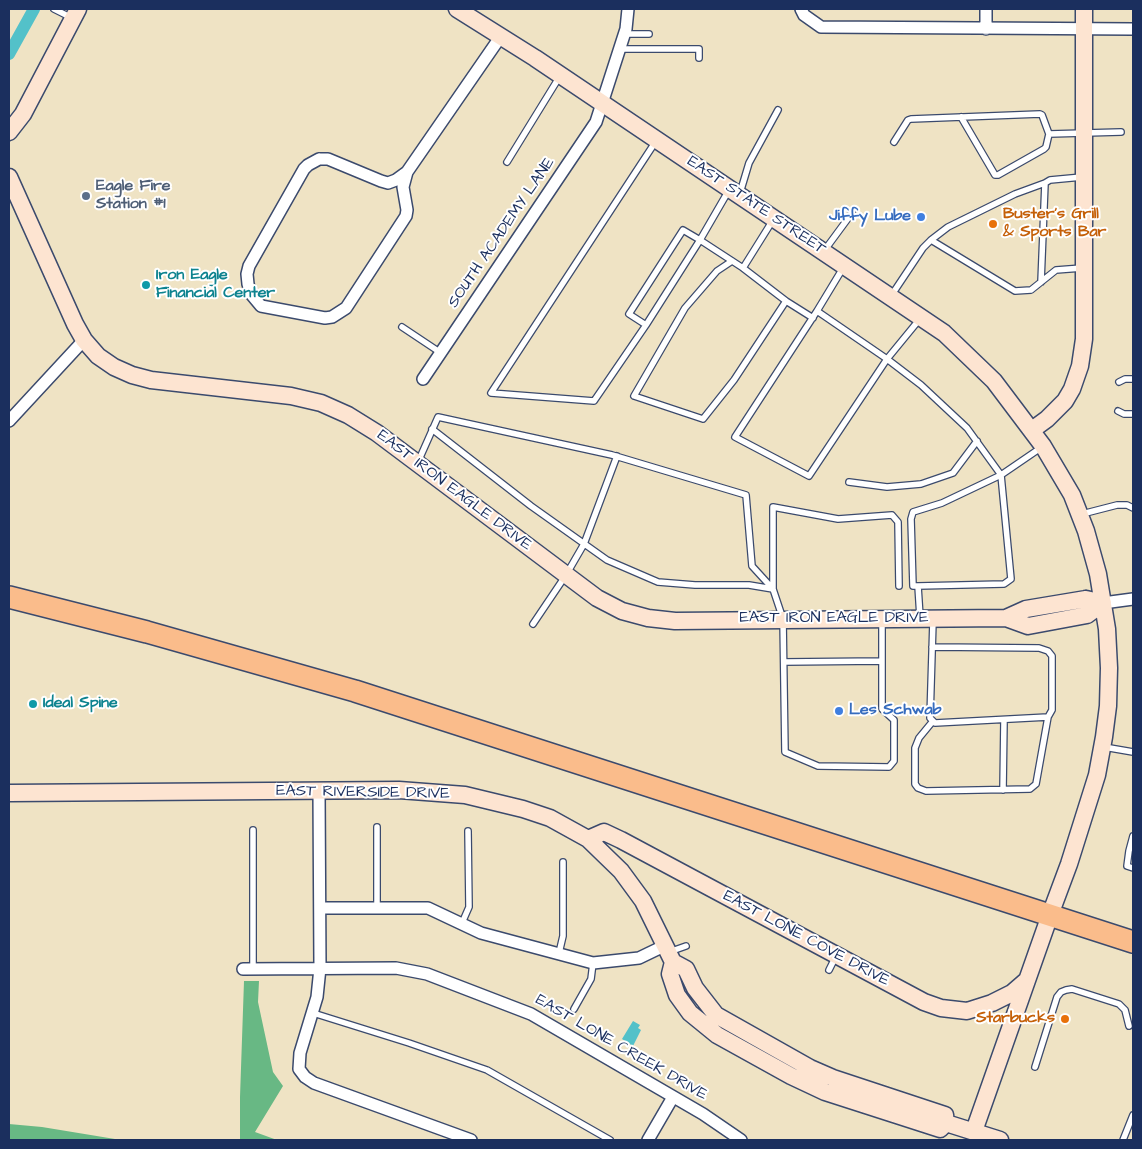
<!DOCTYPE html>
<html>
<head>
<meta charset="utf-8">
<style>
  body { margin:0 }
  #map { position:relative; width:1142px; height:1149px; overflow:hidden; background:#efe3c4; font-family:"Architects Daughter",sans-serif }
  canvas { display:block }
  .frame { position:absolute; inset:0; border:10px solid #1b2f5e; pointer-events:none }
</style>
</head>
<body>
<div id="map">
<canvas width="1142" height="1149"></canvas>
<div class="frame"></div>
</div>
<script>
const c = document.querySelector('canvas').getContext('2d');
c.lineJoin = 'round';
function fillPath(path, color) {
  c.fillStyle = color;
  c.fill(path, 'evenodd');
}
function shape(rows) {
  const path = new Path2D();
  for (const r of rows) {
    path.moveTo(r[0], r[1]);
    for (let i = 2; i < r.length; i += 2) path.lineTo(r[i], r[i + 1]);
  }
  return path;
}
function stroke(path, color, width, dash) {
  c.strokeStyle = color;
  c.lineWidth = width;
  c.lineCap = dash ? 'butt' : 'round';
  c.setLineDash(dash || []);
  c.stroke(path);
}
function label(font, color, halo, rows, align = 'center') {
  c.font = font + ' "Architects Daughter",sans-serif';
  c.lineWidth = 4;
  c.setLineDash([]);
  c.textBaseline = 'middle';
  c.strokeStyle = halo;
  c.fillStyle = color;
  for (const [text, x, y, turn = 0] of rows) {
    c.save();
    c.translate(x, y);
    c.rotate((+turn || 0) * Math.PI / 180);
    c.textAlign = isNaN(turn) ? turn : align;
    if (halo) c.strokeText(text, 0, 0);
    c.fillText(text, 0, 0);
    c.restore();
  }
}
const forest = shape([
  [244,981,259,981,258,1002,273,1072,283,1086,255,1132,277,1140,240,1140,240,1097],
  [9,1124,42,1127,121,1140,9,1140]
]);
const water = shape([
  [633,1021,640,1025,638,1028,641,1030,633,1046,622,1039]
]);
const canal = shape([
  [9,54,34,9]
]);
const lane = shape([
  [54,9,72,18],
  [624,34,649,34],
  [619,49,699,49,699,58],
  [961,117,995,175,998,175,1044,149,1046,147,1049,134],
  [656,141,491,393,594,401,646,325,700,240,729,190],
  [894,142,908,120,911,119,1040,114,1042,115,1049,134,1121,132],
  [507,162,560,76],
  [740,193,749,163,778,110],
  [931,240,948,227,1015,194,1045,183],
  [824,251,852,213],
  [732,261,717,271,685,308,634,396,703,419,734,380,786,301,743,268,773,220],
  [1041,282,1045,183,1050,180,1082,177],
  [891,296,923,248,931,240,1015,291,1031,290,1056,270,1082,268],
  [786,301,813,318],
  [817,311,887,359,809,476,735,437,817,311],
  [817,311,843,268],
  [646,325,629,314,683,230,700,240,743,268],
  [402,327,441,353],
  [1119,382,1125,379,1133,379],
  [1118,411,1124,414,1133,414],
  [432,429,531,506,607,560,658,582,695,585,749,585,773,589,773,507,838,519,892,515,898,522,899,586],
  [418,462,438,417,612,455,746,495,752,566,773,589,783,619,785,752,818,766,889,767,894,761,894,720,882,709,882,621],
  [849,482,887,487,921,484,953,473,977,441],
  [1082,514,1117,505,1127,505,1133,508],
  [918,586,913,586,911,519,913,512,942,503,1001,475,967,428,921,385,887,359,919,320],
  [920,617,918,586,1004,584,1011,579,1001,475,1042,447],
  [933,621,930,718,935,723,1048,717],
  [533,624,566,575,584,544,617,456],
  [932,647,1039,648,1048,651,1052,656,1052,710,1048,717,1036,784,1030,789,926,791,918,788,915,784,915,748,919,738,933,721],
  [784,662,882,661],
  [1104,747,1133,752],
  [1003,790,1004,720],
  [377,827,377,908],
  [253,830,253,969],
  [1133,836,1129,851,1127,866,1133,868],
  [462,923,469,907,468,831],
  [669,952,686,946],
  [559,953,563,936,563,862],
  [829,970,836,956],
  [574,1009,591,979,593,963],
  [313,1013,409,1043,487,1070,610,1140],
  [1035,1067,1057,997,1061,992,1066,990,1072,989,1119,1004,1125,1010,1129,1026],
  [1123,1140,1133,1115]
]);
const street = shape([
  [801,9,804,15,821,27,1133,29],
  [986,9,986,29],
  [319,159,328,159,381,181,388,183,396,180,407,172,403,187,407,210,406,216,346,308,332,317,325,318,261,306,251,294,248,284,247,274,249,266,304,169,308,165,319,159],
  [407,172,501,36],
  [423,379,596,122,626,29,628,9],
  [9,421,84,340],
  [1103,603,1133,599],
  [319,791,320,968,317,997,300,1053,299,1069,305,1077,314,1083,471,1140],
  [320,908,428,908,481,933,593,963,639,958,666,945],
  [243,969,396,968,427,974,531,1014,703,1114,741,1140],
  [648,1140,673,1097]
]);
const secondary = shape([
  [457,9,535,58,944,333,994,381,1043,446,1072,495,1086,531,1098,574,1107,629,1109,668,1108,706,1104,737,1097,775,1069,864,1050,915,974,1131],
  [9,132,23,114,78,9],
  [9,177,75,324,84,340,98,356,114,367,132,375,151,380,291,396,321,403,348,415,377,433,597,598,622,611,648,618,675,621,1006,618],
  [1032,430,1047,419,1065,401,1072,389,1080,366,1084,339,1084,9],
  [1086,599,1103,603,1087,615,1028,626,1006,618,1026,609,1086,599],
  [9,793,399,790,465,795,523,809,550,818,588,839,621,871,643,901,673,962,686,969,695,988,716,1015,810,1068,833,1078,945,1115,946,1123],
  [588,839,604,832,621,840,924,1002,941,1008,967,1011,992,1003,1012,993,1027,980],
  [673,962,670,974,677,995,690,1013,717,1035,791,1076,825,1092,940,1129,946,1123],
  [946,1123,1000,1140]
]);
const highway = shape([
  [9,597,147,632,355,691,1133,942]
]);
const markers = [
  [86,196,5,"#5c6f8a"],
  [921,217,5,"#3f7fe0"],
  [993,224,5,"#e8710a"],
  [146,285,5,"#0f9aa8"],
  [33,704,5,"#0f9aa8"],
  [839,711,5,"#3f7fe0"],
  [1065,1019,5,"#e8710a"]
];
const serviceNames = [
  ["Eagle Fire",96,187],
  ["Station #1",96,205]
];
const streetNames = [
  ["EAST STATE STREET",756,206,34],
  ["SOUTH ACADEMY LANE",502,233,-56],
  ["EAST IRON EAGLE DRIVE",454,491,37],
  ["EAST IRON EAGLE DRIVE",834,619],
  ["EAST RIVERSIDE DRIVE",363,793,1],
  ["EAST LONE COVE DRIVE",806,939,28],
  ["EAST LONE CREEK DRIVE",621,1048,30]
];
const foodNames = [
  ["Buster's Grill",1003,215],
  ["& Sports Bar",1003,233],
  ["Starbucks",1055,1019,"right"]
];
const shopNames = [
  ["Jiffy Lube",911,217],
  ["Les Schwab",849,711,"left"]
];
const cultureNames = [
  ["Iron Eagle",156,276],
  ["Financial Center",156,294],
  ["Ideal Spine",43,704]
];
fillPath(forest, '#68b884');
fillPath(water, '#53c1c9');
stroke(canal, '#53c1c9', 12);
stroke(lane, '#3b4a6d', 8);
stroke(street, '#3b4a6d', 14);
stroke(secondary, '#3b4a6d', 19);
stroke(highway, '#3b4a6d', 24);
stroke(lane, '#fff', 5.5);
stroke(street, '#fff', 11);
stroke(secondary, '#fde4d1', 16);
stroke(highway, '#fabc8b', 21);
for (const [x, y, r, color] of markers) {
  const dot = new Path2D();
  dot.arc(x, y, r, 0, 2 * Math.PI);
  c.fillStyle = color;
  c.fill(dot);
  stroke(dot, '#fff', 2);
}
label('bold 16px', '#4e5e75', '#fff', serviceNames, 'left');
label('16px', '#1b2f5e', '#fff', streetNames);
label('bold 16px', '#c56008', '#fff', foodNames, 'left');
label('bold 16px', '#366cbe', '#fff', shopNames, 'right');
label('bold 16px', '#0d838f', '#fff', cultureNames, 'left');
</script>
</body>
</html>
